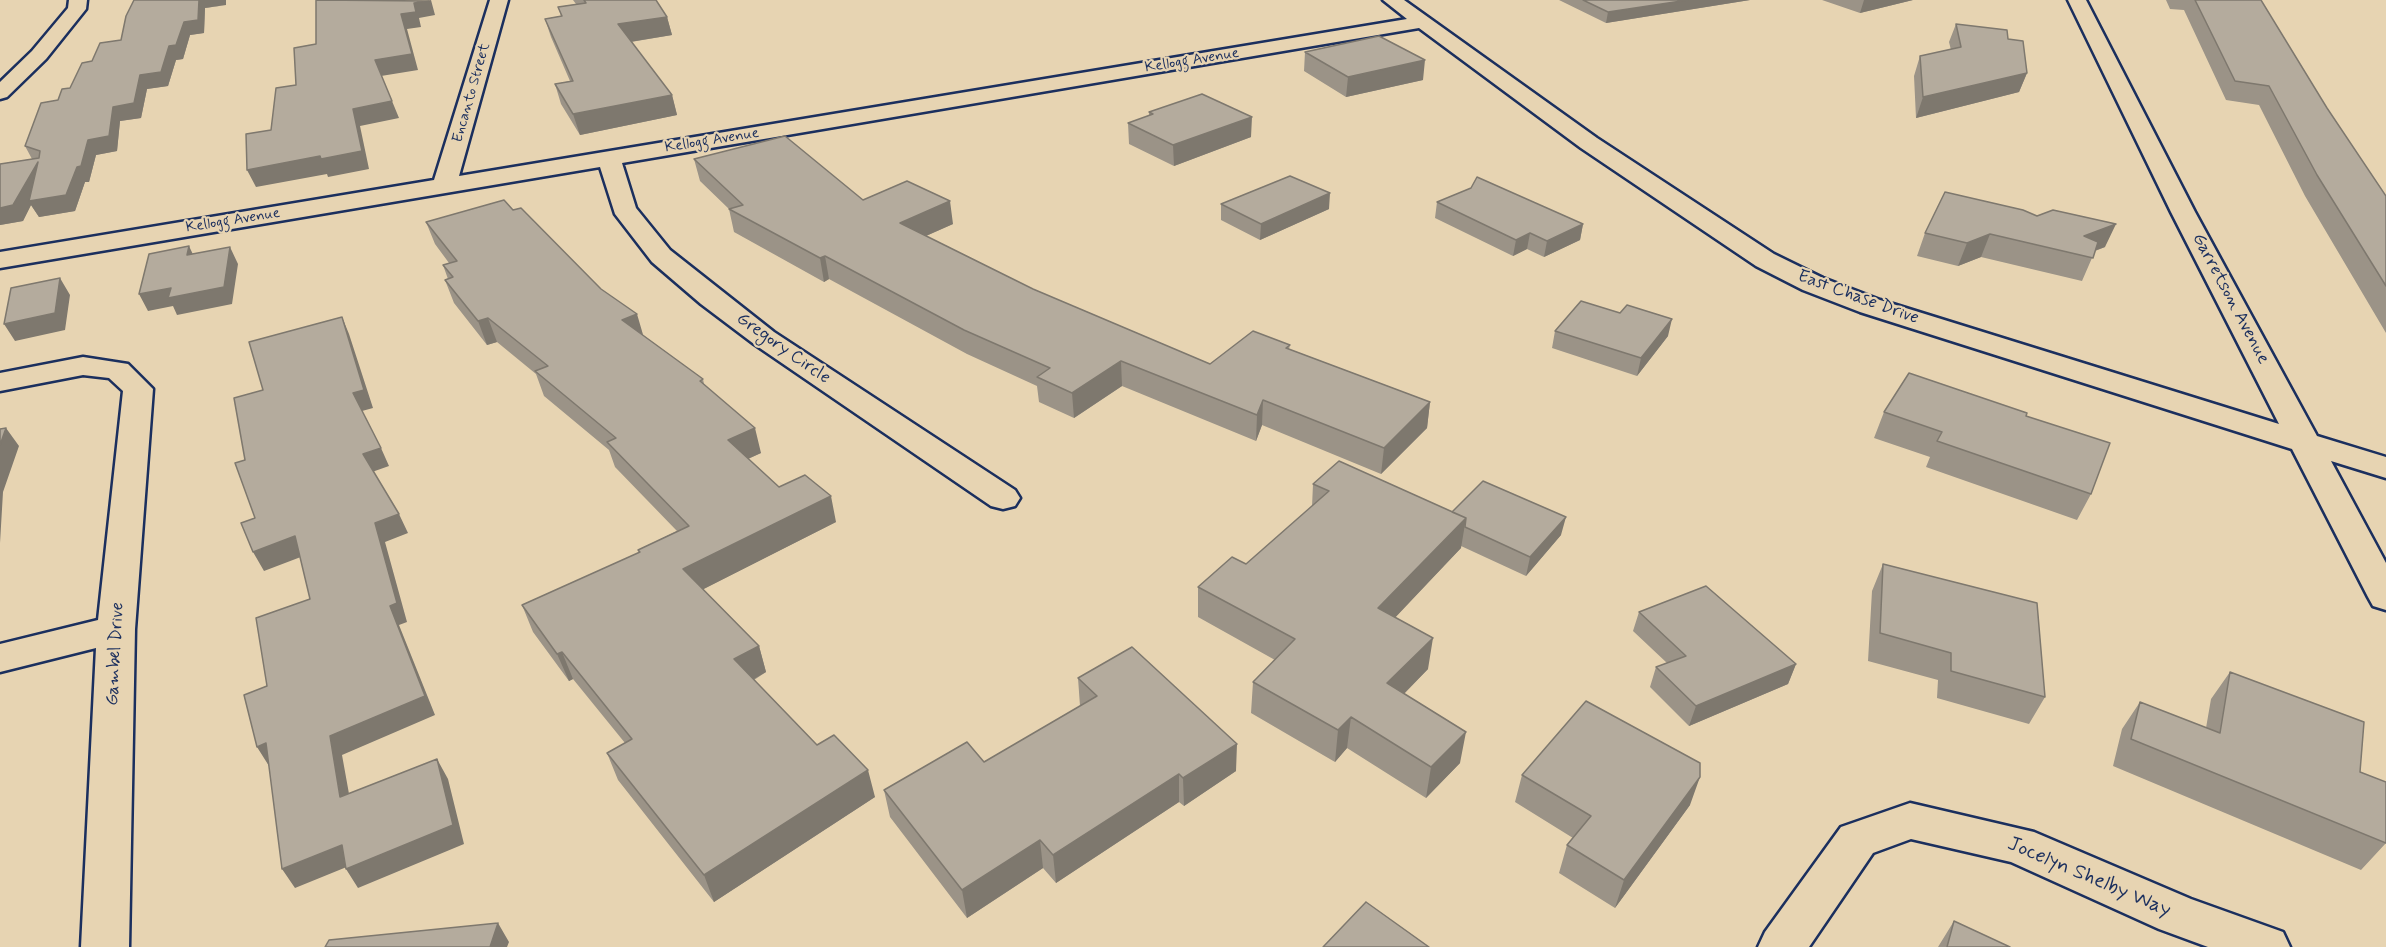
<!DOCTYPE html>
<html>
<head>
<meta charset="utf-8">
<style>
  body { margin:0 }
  canvas { display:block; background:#e7d4b2 }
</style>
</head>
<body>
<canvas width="2386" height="947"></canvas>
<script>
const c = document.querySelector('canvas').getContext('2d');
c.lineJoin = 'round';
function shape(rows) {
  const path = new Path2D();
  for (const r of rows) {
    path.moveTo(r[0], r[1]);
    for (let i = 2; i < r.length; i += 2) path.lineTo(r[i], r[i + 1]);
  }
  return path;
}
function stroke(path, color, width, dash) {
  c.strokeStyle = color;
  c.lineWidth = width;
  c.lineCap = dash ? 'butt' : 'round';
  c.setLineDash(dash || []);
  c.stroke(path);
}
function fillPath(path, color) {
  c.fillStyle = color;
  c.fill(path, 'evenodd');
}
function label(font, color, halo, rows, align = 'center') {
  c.font = font + ' Mynerve,sans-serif';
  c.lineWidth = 4.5;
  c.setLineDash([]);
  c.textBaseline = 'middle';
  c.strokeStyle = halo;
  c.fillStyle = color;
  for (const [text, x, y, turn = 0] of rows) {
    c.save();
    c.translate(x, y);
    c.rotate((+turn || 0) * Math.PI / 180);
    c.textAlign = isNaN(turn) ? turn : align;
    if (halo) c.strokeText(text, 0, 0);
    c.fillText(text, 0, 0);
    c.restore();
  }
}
const minor = shape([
  [69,0,87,0,86,9,46,59,7,97,0,99,0,82,32,51,68,8,69,0],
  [490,0,508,0,459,176,1407,19,1383,0,1404,0,1597,138,1774,254,1823,278,1880,300,2279,424,2171,212,2068,0,2086,0,2195,212,2317,436,2386,457,2386,478,2331,461,2386,563,2386,610,2373,606,2368,597,2292,449,1860,312,1803,290,1756,266,1581,148,1419,28,622,163,636,208,670,250,774,332,1015,490,1020,498,1015,506,1003,509,991,506,754,344,701,304,652,262,615,214,600,167,0,268,0,252,434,180,490,0],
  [83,357,128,364,153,389,135,629,129,947,81,947,96,648,0,672,0,644,98,620,123,391,109,378,83,375,0,391,0,373,83,357],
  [1910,803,2034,832,2191,899,2283,932,2290,947,2208,947,2159,929,2011,862,1911,839,1873,853,1809,947,1758,947,1765,932,1841,827,1910,803]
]);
const wall = shape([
  [573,0,656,0,667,17,672,35,631,42,672,95,677,115,580,135,561,104,555,84,570,81,551,37,545,19,561,16,558,7,576,4],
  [1559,0,1750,0,1606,23],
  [1822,0,1913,0,1860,13],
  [2166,0,2261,0,2327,108,2386,196,2386,333,2305,196,2259,105,2226,100,2184,10,2170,9],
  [226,5,205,8,204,33,190,35,183,59,176,60,168,86,147,89,141,118,120,121,117,151,96,155,89,182,85,182,75,211,39,217,31,205,23,221,0,225,0,164,32,159,25,146,58,100,70,88,92,61,121,40,126,16],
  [1956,24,2008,39,2027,73,2019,92,1916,118,1914,76,1920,56,1951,50,1949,42],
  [1305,52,1423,80,1346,97,1304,71],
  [1149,112,1251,137,1174,166,1129,144,1128,123,1149,116],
  [694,159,863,200,953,224,926,236,1033,289,1210,364,1290,345,1289,349,1430,402,1427,428,1381,474,1262,425,1256,441,1122,386,1074,418,1039,402,1037,386,967,354,829,279,824,282,734,232,729,209,700,181],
  [1945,192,2105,247,2095,251,2082,281,1981,257,1958,266,1917,256,1925,233],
  [1437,202,1583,224,1580,240,1544,257,1527,249,1513,256,1435,218],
  [1221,204,1329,209,1260,240,1221,220],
  [513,210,643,335,703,379,704,384,761,453,748,459,779,487,836,522,703,589,759,646,766,672,754,680,817,745,875,797,714,902,618,780,607,753,625,743,573,679,569,681,533,632,522,605,639,553,638,550,677,531,615,467,609,450,544,396,536,374,497,342,487,345,454,303,445,280,448,279,443,265,449,263,435,244,426,222],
  [1555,331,1668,336,1637,376,1552,348],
  [1884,412,2026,416,2091,494,2077,520,1926,467,1930,457,1874,438],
  [1313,484,1561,535,1526,576,1461,546,1461,548,1395,617,1428,669,1404,694,1460,763,1426,798,1347,748,1335,762,1251,713,1253,682,1275,660,1198,617,1198,587,1246,564,1312,507],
  [1883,564,2045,697,2029,724,1937,698,1938,680,1868,661,1872,591],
  [1639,612,1796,664,1788,684,1689,726,1650,687,1656,667,1667,663,1633,631],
  [2230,672,2360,772,2386,843,2361,870,2113,766,2122,729,2140,702,2206,728,2211,699],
  [1078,678,1236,771,1184,806,1179,802,1056,883,1043,868,967,918,890,817,884,790,984,762,1080,706],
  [1522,775,1690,805,1615,908,1559,873,1567,845,1573,838,1515,802],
  [1954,921,2010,947,1938,947]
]);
const shadedWall = shape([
  [199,0,226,0,226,5,205,8,204,33,190,35,183,59,176,60,168,86,147,89,141,118,120,121,117,151,96,155,89,182,85,182,75,211,39,217,31,205,23,221,0,225,0,208,38,162,77,167,88,140,113,107,140,75,169,46,184,22],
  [431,0,435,15,419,18,421,27,407,29,418,70,381,76,375,60,401,14,414,3],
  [1688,0,1750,0,1606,23,1608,12],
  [1864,0,1913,0,1860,13],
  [667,17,672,35,623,43,618,24],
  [1425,60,1423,80,1346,97,1348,77],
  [2027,73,2019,92,1916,118,1923,97],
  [672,95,677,115,580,135,573,114],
  [392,101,399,118,360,126,369,169,328,177,327,174,256,187,247,170,353,109],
  [1252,117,1251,137,1174,166,1173,145],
  [1330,193,1329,209,1260,240,1261,224],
  [950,201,953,224,903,246,900,223],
  [1583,224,1580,240,1544,257,1547,241],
  [2116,224,2105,247,2083,255,2084,236],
  [1530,233,1527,249,1513,256,1516,240],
  [1990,234,1981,257,1958,266,1967,243],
  [189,246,197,263,187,255],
  [230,247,238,264,232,304,177,315,173,306,148,311,139,294],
  [825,256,829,279,824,282,820,258],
  [60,278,70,295,65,330,15,341,4,324],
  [637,314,644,338,622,320],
  [342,317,349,334,373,408,362,411,353,393],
  [488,318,497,342,487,345,478,321],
  [1672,319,1668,336,1637,376,1641,358],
  [1121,361,1122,386,1074,418,1072,393],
  [1263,400,1262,425,1256,441,1257,415],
  [1430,402,1427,428,1381,474,1384,448],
  [6,428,19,446,3,492,0,543,0,445],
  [755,428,761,453,734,465,728,440],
  [381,448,389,466,372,472,363,454],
  [831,496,836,522,692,595,683,569],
  [399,514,408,533,385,542,407,622,399,625,435,715,342,755,353,816,340,797,330,736,390,606,375,523],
  [1566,517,1561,535,1526,576,1530,557],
  [1466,518,1461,548,1375,639,1378,608],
  [295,536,306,555,264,571,253,552],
  [1433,638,1428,669,1383,715,1387,683],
  [759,646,766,672,742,686,734,659],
  [562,652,573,679,569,681,557,654],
  [1796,664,1788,684,1689,726,1696,706],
  [1351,717,1347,748,1335,762,1338,730],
  [1466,732,1460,763,1426,798,1431,767],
  [266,743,269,766,257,747],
  [1237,744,1236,771,1184,806,1183,778],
  [437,759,448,779,464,844,358,888,346,869],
  [868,770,875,797,714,902,704,875],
  [1179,774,1179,802,1056,883,1053,855],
  [1700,777,1690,805,1615,908,1624,880],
  [1040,840,1043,868,967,918,962,890],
  [342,845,354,864,295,888,282,869],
  [498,923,509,942,507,947,490,947]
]);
const building = shape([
  [134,0,199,0,198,20,184,22,176,45,169,46,161,72,140,75,134,103,113,107,109,136,88,140,81,166,77,167,66,195,29,201,38,162,13,205,0,208,0,164,39,158,40,151,25,146,41,103,58,100,62,89,70,88,82,63,92,61,100,43,121,40,126,16,134,0],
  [316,0,429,1,414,3,416,12,401,14,412,54,375,60,392,101,353,109,362,151,321,159,320,156,247,170,246,134,271,130,276,88,296,85,294,48,316,44,316,0],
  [584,0,656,0,667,17,618,24,672,95,573,114,555,84,573,81,545,19,562,16,558,7,586,3,584,0],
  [1583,0,1688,0,1608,12,1583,0],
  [2195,0,2261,0,2327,108,2386,196,2386,286,2317,175,2269,86,2235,81,2195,0],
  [1956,24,2007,30,2008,39,2023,41,2027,73,1923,97,1920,56,1961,47,1956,24],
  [1379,36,1425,60,1348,77,1305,52,1379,36],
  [1202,94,1252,117,1173,145,1128,123,1153,114,1149,112,1202,94],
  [785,136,863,200,907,181,950,201,900,223,1033,289,1210,364,1253,331,1290,345,1286,348,1430,402,1384,448,1263,400,1257,415,1121,361,1072,393,1037,377,1050,368,964,330,825,256,820,258,729,209,743,205,694,159,785,136],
  [1290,176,1330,193,1261,224,1221,204,1290,176],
  [1477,177,1583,224,1547,241,1530,233,1516,240,1437,202,1471,188,1477,177],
  [1945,192,2023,210,2037,216,2053,210,2116,224,2084,236,2098,242,2093,258,1990,234,1967,243,1925,233,1945,192],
  [504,200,513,210,521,208,601,289,637,314,622,320,703,379,700,381,755,428,728,440,779,487,805,475,831,496,683,569,759,646,734,659,817,745,834,735,868,770,704,875,607,753,632,739,562,652,557,654,522,605,640,552,638,550,689,526,607,442,616,438,535,371,548,366,488,318,478,321,445,280,453,277,443,265,457,261,426,222,504,200],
  [189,246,187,255,230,247,224,287,168,298,171,288,139,294,149,254,189,246],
  [60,278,55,313,4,324,11,288,60,278],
  [1581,301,1620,313,1627,305,1672,319,1641,358,1555,331,1581,301],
  [342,317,364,390,353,393,381,448,363,454,399,514,375,523,397,603,390,606,425,696,330,736,340,797,437,759,453,825,346,869,342,845,282,869,266,743,257,747,244,695,267,686,256,618,310,599,295,536,253,552,241,523,255,518,235,463,245,460,234,398,263,390,249,342,342,317],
  [1909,373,2027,413,2026,416,2110,443,2091,494,1937,441,1942,432,1884,412,1909,373],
  [6,428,0,445,0,429,6,428],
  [1339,461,1466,518,1378,608,1433,638,1387,683,1466,732,1431,767,1351,717,1338,730,1253,682,1295,639,1198,587,1232,557,1246,564,1329,491,1313,484,1339,461],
  [1483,481,1566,517,1530,557,1465,527,1466,518,1452,512,1483,481],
  [1883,564,2037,603,2045,697,1951,671,1951,653,1880,633,1883,564],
  [1706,586,1796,664,1696,706,1656,667,1686,656,1639,612,1706,586],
  [1132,647,1237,744,1183,778,1179,774,1053,855,1040,840,962,890,884,790,967,742,984,762,1097,696,1078,678,1132,647],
  [2230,672,2364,722,2360,772,2386,782,2386,843,2131,739,2140,702,2220,733,2230,672],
  [1586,701,1700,763,1700,777,1624,880,1567,845,1591,816,1522,775,1586,701],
  [1366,902,1429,947,1323,947,1366,902],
  [1954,921,2010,947,1947,947,1954,921],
  [498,923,490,947,325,947,329,940,498,923]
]);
const farStreetnames = [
  ["Kellogg Avenue",1192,61,-9],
  ["Encanto Street",472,93,-74],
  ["Kellogg Avenue",712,141,-9],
  ["Kellogg Avenue",233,221,-9]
];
const streetNames = [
  ["East Chase Drive",1858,298,20],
  ["Garretson Avenue",2230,299,62],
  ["Gregory Circle",783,349,35],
  ["Gambel Drive",116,654,-87]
];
const nearStreetnames = [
  ["Jocelyn Shelby Way",2089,878,23]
];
stroke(minor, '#1b2f5e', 5);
fillPath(minor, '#e7d4b2');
fillPath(wall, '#9b9387');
fillPath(shadedWall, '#7e786e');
fillPath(building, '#b4ab9d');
stroke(building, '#7e786e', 1.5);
label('15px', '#1b2f5e', '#e7d4b2', farStreetnames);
label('18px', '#1b2f5e', '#e7d4b2', streetNames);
label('21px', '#1b2f5e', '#e7d4b2', nearStreetnames);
</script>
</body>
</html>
